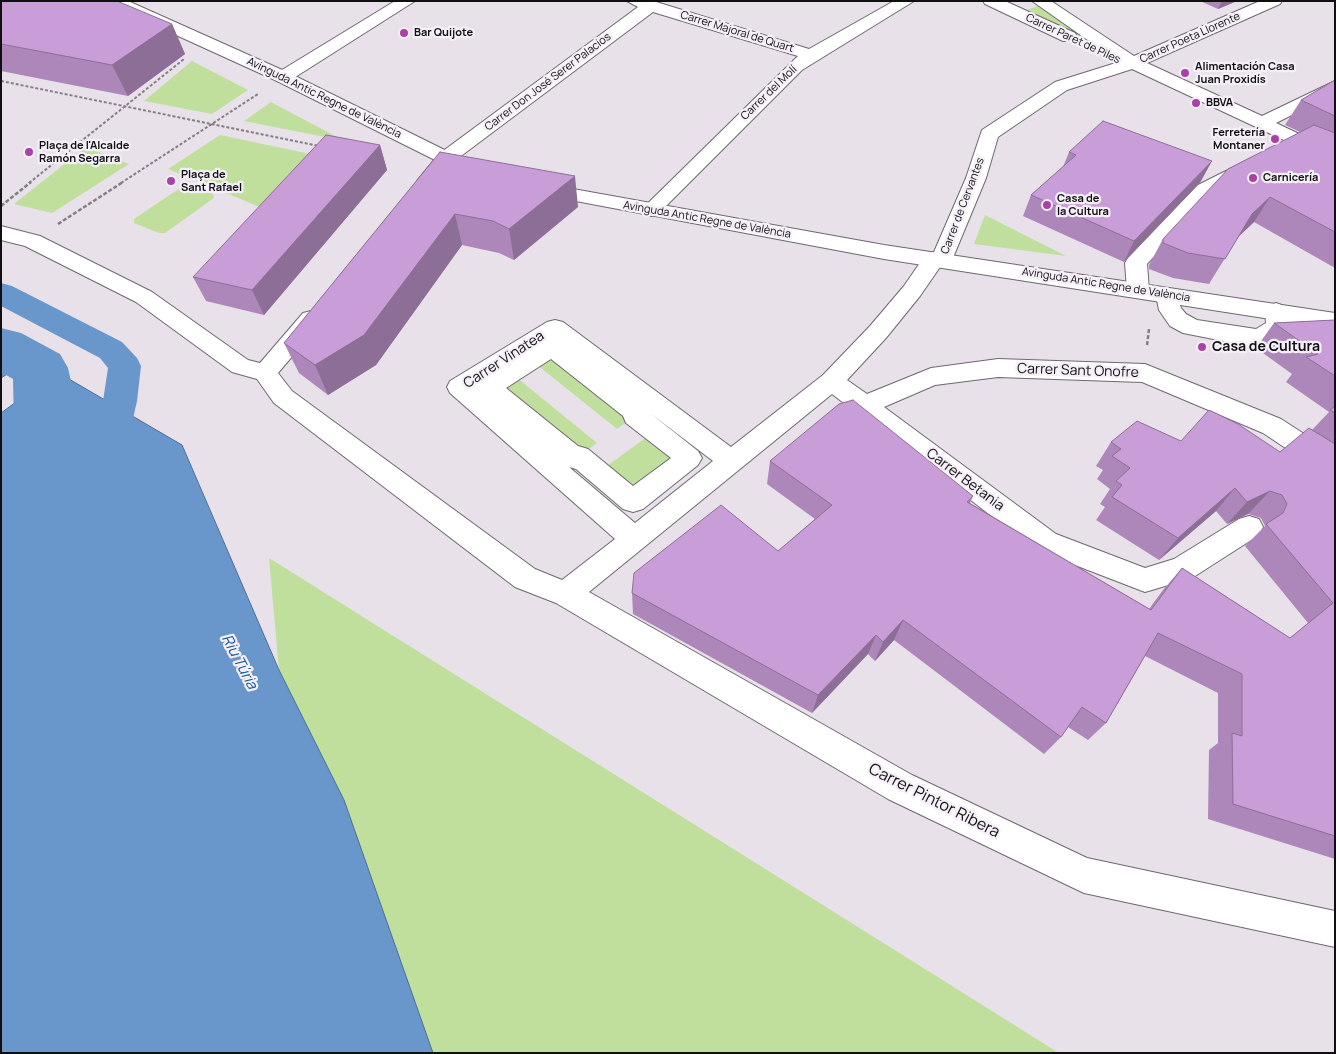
<!DOCTYPE html>
<html>
<head>
<meta charset="utf-8">
<style>
  body { margin:0 }
  #map { position:relative; width:1336px; height:1054px; overflow:hidden; background:#e8e1ea; font-family:Manrope,sans-serif }
  canvas { display:block }
  .frame { position:absolute; inset:0; border:2px solid #100e11; pointer-events:none }
</style>
</head>
<body>
<div id="map">
<canvas width="1336" height="1054"></canvas>
<div class="frame"></div>
</div>
<script>
const c = document.querySelector('canvas').getContext('2d');
c.lineJoin = 'round';
function fillPath(path, color) {
  c.fillStyle = color;
  c.fill(path, 'evenodd');
}
function shape(rows) {
  const path = new Path2D();
  for (const r of rows) {
    path.moveTo(r[0], r[1]);
    for (let i = 2; i < r.length; i += 2) path.lineTo(r[i], r[i + 1]);
  }
  return path;
}
function stroke(path, color, width, dash) {
  c.strokeStyle = color;
  c.lineWidth = width;
  c.lineCap = dash ? 'butt' : 'round';
  c.setLineDash(dash || []);
  c.stroke(path);
}
function label(font, color, halo, rows, align = 'center') {
  c.font = font + ' Manrope,sans-serif';
  c.lineWidth = 4.5;
  c.setLineDash([]);
  c.textBaseline = 'middle';
  c.strokeStyle = halo;
  c.fillStyle = color;
  for (const [text, x, y, turn = 0] of rows) {
    c.save();
    c.translate(x, y);
    c.rotate((+turn || 0) * Math.PI / 180);
    c.textAlign = isNaN(turn) ? turn : align;
    if (halo) c.strokeText(text, 0, 0);
    c.fillText(text, 0, 0);
    c.restore();
  }
}
const green = shape([
  [1038,6,1094,43,1024,11],
  [192,61,248,90,212,114,144,101],
  [271,102,337,137,335,139,244,121],
  [220,135,320,156,267,210,168,169],
  [86,147,129,164,52,213,14,204],
  [190,184,213,194,214,198,165,233,159,233,134,223,134,219,183,186],
  [985,215,1066,256,974,244],
  [552,347,638,414,617,429,531,360],
  [511,373,597,443,579,456,489,387],
  [655,431,689,458,641,494,607,466],
  [269,558,1059,1053,426,1053,279,670]
]);
const water = shape([
  [1,338,47,363,34,373,13,363,7,368,12,371,1,378,1,338],
  [57,372,182,445,279,670,344,800,433,1053,1,1053,1,413,57,372]
]);
const canal = shape([
  [1,283,12,286,122,342,137,358,141,366,137,401,124,458,119,468,106,472,93,468,88,458,103,401,108,368,100,358,1,306,1,283]
]);
const river = shape([
  [1,328,21,333,60,354,68,368,73,390,74,417,104,438,113,455,104,472,82,479,60,472,23,443,14,427,13,379,1,372,1,328]
]);
const pathFar1 = shape([
  [1,81,319,146],
  [29,183,184,59],
  [121,183,258,94]
]);
const path = shape([
  [1,206,31,182],
  [58,224,123,182],
  [1147,345,1149,329]
]);
const street = shape([
  [395,1,415,1,289,81,283,82,277,81,274,77,277,73,395,1],
  [627,1,653,1,809,49,894,1,914,1,802,70,658,214,651,216,644,214,641,210,798,56,653,12,453,162,434,185,420,185,417,181,439,154,638,7,627,1],
  [983,1,1005,1,1075,33,1077,37,1075,41,1063,41,985,4,983,1],
  [1032,1,1051,1,1134,56,1260,1,1282,1,1280,4,1147,63,1262,116,1335,81,1335,93,1276,123,1335,151,1335,164,1132,69,1067,90,998,137,986,178,952,260,949,265,940,267,920,296,886,338,847,380,867,394,931,368,998,359,1145,364,1281,419,1335,454,1335,478,1326,475,1263,433,1142,382,998,377,935,385,884,407,1056,534,1145,568,1174,559,1239,519,1249,516,1259,519,1263,527,1259,535,1192,578,1145,592,1036,550,832,394,589,592,912,775,1087,858,1335,911,1335,947,1084,893,888,799,556,603,515,587,274,403,257,379,232,372,136,302,25,246,1,240,1,226,40,236,152,292,248,360,260,363,303,313,311,311,319,313,322,319,319,325,278,373,292,391,535,569,562,580,615,539,450,393,447,387,450,381,547,322,555,320,563,322,731,447,823,375,870,326,904,286,926,254,934,252,966,178,982,130,1055,82,1119,62,1032,1],
  [551,359,623,416,626,423,671,458,633,486,588,449,578,446,506,388,551,359],
  [650,413,713,461,635,523,569,467,576,469,623,509,633,512,643,509,698,465,702,458,698,451,650,413],
  [1246,161,1253,163,1256,167,1253,171,1212,193,1147,264,1149,290,1146,295,1138,297,1130,295,1127,290,1125,263,1128,258,1198,185,1246,161],
  [1167,288,1175,290,1181,308,1186,314,1197,320,1256,329,1266,323,1265,311,1268,306,1276,303,1284,306,1290,325,1278,338,1258,345,1244,345,1183,333,1170,326,1159,310,1156,295,1159,290,1167,288]
]);
const secondary = shape([
  [106,1,128,1,289,73,479,167,482,171,479,175,472,177,465,175,277,81,108,4,106,1],
  [540,183,884,245,1335,313,1335,329,884,259,533,193,530,189,533,185,540,183]
]);
const wall = shape([
  [1,1,172,24,185,54,128,96,1,71],
  [1200,1,1237,1,1218,9],
  [1335,80,1335,268,1254,222,1238,237,1209,284,1173,278,1149,269,1149,265,1163,239,1300,132,1285,125,1301,100],
  [380,145,387,170,264,315,206,301,193,277],
  [440,152,578,207,514,260,499,253,462,245,376,365,328,395,299,373,284,343],
  [1069,152,1201,181,1124,262,1023,216,1031,195,1063,167],
  [1335,320,1335,859,1208,819,1209,750,1218,743,1218,693,1145,656,1106,723,1088,740,1068,727,1061,737,1044,754,894,640,875,661,868,654,812,713,633,614,632,593,778,551,815,519,767,484,770,461,973,496,970,503,1149,609,1163,590,1182,568,1290,638,1308,623,1245,546,1265,526,1261,518,1248,514,1227,524,1216,511,1159,560,1096,520,1105,507,1100,504,1110,489,1097,479,1103,470,1096,466,1111,442,1181,441,1280,452,1312,430,1329,412,1286,382,1292,374,1256,348,1274,323]
]);
const shadedWall = shape([
  [1222,1,1237,1,1218,9],
  [172,24,185,54,128,96,112,65],
  [380,145,387,170,264,315,252,290],
  [1212,161,1201,181,1124,262,1134,241],
  [575,176,578,207,514,260,509,229],
  [1270,197,1254,222,1236,239,1252,214],
  [455,214,462,245,376,365,328,395,315,365],
  [1235,488,1216,511,1159,560,1178,538],
  [1270,491,1248,514,1227,524,1247,502],
  [903,620,894,640,875,661,883,642],
  [876,635,868,654,812,713,818,695]
]);
const building = shape([
  [1,1,117,1,172,24,112,65,1,44,1,1],
  [1335,80,1335,116,1301,100,1335,80],
  [1103,121,1212,161,1134,241,1031,195,1076,155,1069,152,1103,121],
  [1314,125,1335,133,1335,232,1270,197,1252,214,1225,259,1188,253,1163,243,1163,239,1228,169,1314,125],
  [326,135,380,145,252,290,193,277,326,135],
  [440,152,575,176,509,229,493,221,455,214,364,335,315,365,284,343,440,152],
  [1335,320,1335,376,1306,357,1318,354,1274,323,1335,320],
  [853,400,973,496,967,502,1151,610,1182,568,1290,638,1333,603,1266,524,1283,513,1287,504,1282,495,1270,491,1247,502,1235,488,1178,538,1112,497,1122,485,1116,481,1130,468,1112,456,1121,449,1111,442,1137,421,1181,441,1209,410,1238,424,1280,452,1309,428,1335,444,1335,836,1233,804,1232,733,1242,736,1242,674,1158,633,1106,723,1082,707,1061,737,903,620,883,642,876,635,818,695,632,593,634,573,721,505,778,551,832,505,770,461,839,404,853,400],
  [1335,406,1335,413,1330,410,1335,406]
]);
const markers = [
  [404,33,5,"#a942a6"],
  [1185,73,5,"#a942a6"],
  [1196,103,5,"#a942a6"],
  [1275,139,5,"#a942a6"],
  [29,152,5,"#a942a6"],
  [1253,178,5,"#a942a6"],
  [171,181,5,"#a942a6"],
  [1047,205,5,"#a942a6"],
  [1202,347,5,"#a942a6"]
];
const farStreetnames = [
  ["Carrer Majoral de Quart",737,32,17],
  ["Carrer Poeta Llorente",1190,38,-24],
  ["Carrer Paret de Piles",1073,39,25],
  ["Carrer Don José Serer Palacios",548,82,-37],
  ["Carrer del Molí",769,93,-44],
  ["Avinguda Antic Regne de València",324,98,26],
  ["Carrer de Cervantes",963,206,-69],
  ["Avinguda Antic Regne de València",707,220,10],
  ["Avinguda Antic Regne de València",1106,285,9]
];
const farPoinames = [
  ["Bar Quijote",414,33],
  ["Alimentación Casa",1195,67],
  ["Juan Proxidís",1195,80],
  ["BBVA",1206,103],
  ["Ferretería",1265,133,"right"],
  ["Montaner",1265,146,"right"],
  ["Plaça de l'Alcalde",39,146],
  ["Ramón Segarra",39,159],
  ["Plaça de",181,175],
  ["Sant Rafael",181,188],
  ["Carnicería",1263,178],
  ["Casa de",1057,199],
  ["la Cultura",1057,212]
];
const poiNames = [
  ["Casa de Cultura",1212,347]
];
const streetNames = [
  ["Carrer Vinatea",504,360,-33],
  ["Carrer Sant Onofre",1078,371,2],
  ["Carrer Betania",965,480,37]
];
const waterNames = [
  ["Riu Túria",239,662,62]
];
const nearStreetnames = [
  ["Carrer Pintor Ribera",934,801,27]
];
fillPath(green, '#c0df9d');
fillPath(water, '#6997cc');
stroke(water, '#4e6e94', 1);
fillPath(canal, '#6997cc');
fillPath(river, '#6997cc');
stroke(street, '#6e686f', 2);
stroke(secondary, '#6e686f', 2);
stroke(pathFar1, '#837e85', 2, [3, 2]);
stroke(path, '#837e85', 2.5, [4, 2]);
fillPath(street, '#fff');
fillPath(secondary, '#fff');
fillPath(wall, '#ad87b9');
fillPath(shadedWall, '#8d6e96');
fillPath(building, '#c99dd7');
stroke(building, '#8d6e96', 1);
for (const [x, y, r, color] of markers) {
  const dot = new Path2D();
  dot.arc(x, y, r, 0, 2 * Math.PI);
  c.fillStyle = color;
  c.fill(dot);
  stroke(dot, '#f5eff7', 2);
}
label('11px', '#100e11', '#f5eff7', farStreetnames);
label('bold 11px', '#100e11', '#f5eff7', farPoinames, 'left');
label('bold 14px', '#100e11', '#f5eff7', poiNames, 'left');
label('14px', '#100e11', '#f5eff7', streetNames);
label('italic 15px', '#145496', '#f5eff7', waterNames);
label('16px', '#100e11', '#f5eff7', nearStreetnames);
</script>
</body>
</html>
